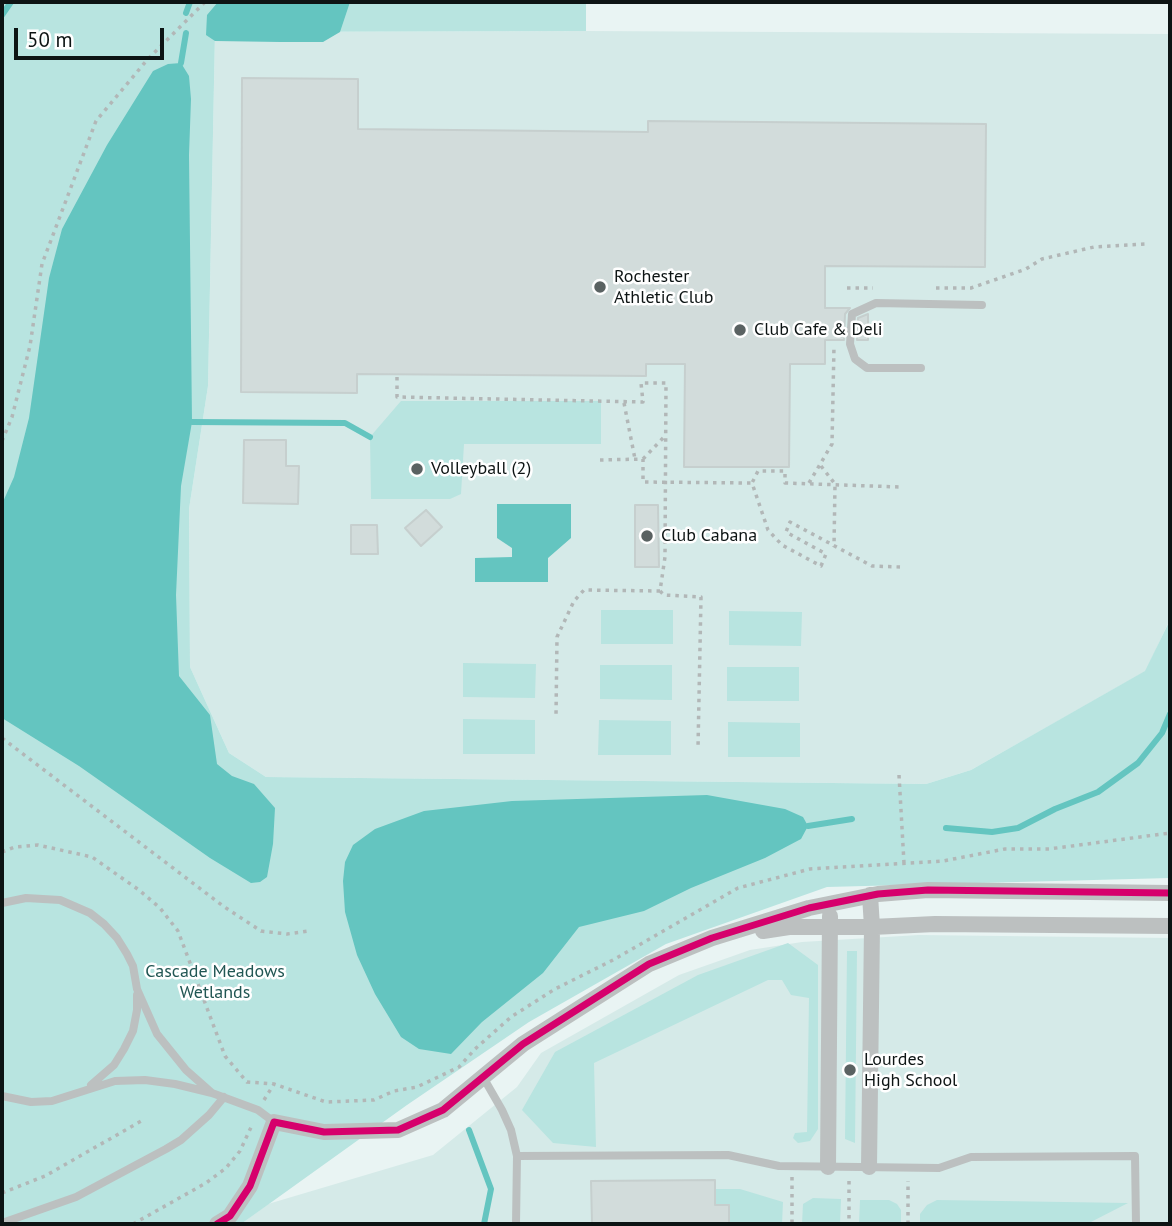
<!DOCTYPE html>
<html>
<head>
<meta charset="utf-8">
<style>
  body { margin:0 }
  #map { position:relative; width:1172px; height:1226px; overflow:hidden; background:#e9f4f3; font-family:"PT Sans",sans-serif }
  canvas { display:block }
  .frame { position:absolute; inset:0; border:4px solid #0d1414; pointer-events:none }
  .scale { position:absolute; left:14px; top:28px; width:150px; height:32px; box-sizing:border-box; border:4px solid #0d1414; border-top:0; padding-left:9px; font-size:21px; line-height:24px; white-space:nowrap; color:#0d1414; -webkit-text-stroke:5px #fff; paint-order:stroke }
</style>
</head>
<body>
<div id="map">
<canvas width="1172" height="1226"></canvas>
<div class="frame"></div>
<div class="scale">50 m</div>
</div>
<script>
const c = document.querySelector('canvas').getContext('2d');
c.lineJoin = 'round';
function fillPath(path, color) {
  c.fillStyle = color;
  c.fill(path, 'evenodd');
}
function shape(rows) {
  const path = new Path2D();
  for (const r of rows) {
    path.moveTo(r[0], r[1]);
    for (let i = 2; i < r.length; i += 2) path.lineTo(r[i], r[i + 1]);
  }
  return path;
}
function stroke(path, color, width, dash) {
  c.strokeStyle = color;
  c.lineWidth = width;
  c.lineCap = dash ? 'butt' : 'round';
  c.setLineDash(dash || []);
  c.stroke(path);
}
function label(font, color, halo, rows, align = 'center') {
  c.font = font + ' "PT Sans",sans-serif';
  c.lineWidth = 5;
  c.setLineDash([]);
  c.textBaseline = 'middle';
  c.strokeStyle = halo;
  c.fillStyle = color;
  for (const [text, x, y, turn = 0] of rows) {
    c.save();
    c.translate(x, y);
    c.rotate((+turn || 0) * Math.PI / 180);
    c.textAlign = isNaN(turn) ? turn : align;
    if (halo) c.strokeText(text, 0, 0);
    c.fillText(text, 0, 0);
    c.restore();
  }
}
const built = shape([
  [586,31,1170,34,1170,619,1146,671,971,770,926,784,266,777,229,753,190,667,189,509,208,386,215,32],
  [919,935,1170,938,1170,1224,241,1224,268,1204,433,1155,517,1087,541,1053,679,975,750,950,802,942]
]);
const green = shape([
  [2,2,586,2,586,31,215,32,208,386,189,509,190,667,229,753,266,777,926,784,971,770,1145,671,1170,620,1170,878,827,887,666,944,529,1022,407,1105,241,1224,2,1224],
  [401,401,601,401,601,444,464,444,461,494,450,499,371,499,370,437],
  [601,610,673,610,673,644,601,644],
  [729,611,802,612,801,646,729,645],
  [463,663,536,664,535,698,463,697],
  [600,665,672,665,672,700,600,699],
  [727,667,799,667,799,701,727,701],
  [463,719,535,720,535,754,463,754],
  [599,720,671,721,671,755,598,755],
  [728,722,800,723,800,757,728,757],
  [788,943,818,965,818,1129,810,1141,798,1143,793,1138,795,1133,807,1132,809,998,791,995,782,980,768,980,594,1063,596,1147,553,1143,522,1110,555,1052,698,975],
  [847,951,857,951,855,1143,845,1139],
  [715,1189,740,1189,783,1202,782,1224,729,1224,729,1205,715,1205],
  [813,1198,841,1199,840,1224,802,1224,803,1204],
  [860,1200,889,1200,897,1204,901,1210,901,1224,859,1224],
  [937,1200,1128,1203,1087,1224,920,1224,920,1214,927,1205]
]);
const water = shape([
  [218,2,350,2,340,32,323,42,280,42,215,41,206,35,207,15],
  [181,63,189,76,191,99,189,155,192,422,181,486,176,595,179,676,210,715,217,764,232,776,254,784,275,808,273,844,267,877,260,882,251,883,210,858,79,766,2,718,2,504,14,477,29,418,49,278,62,229,107,145,153,71,168,64],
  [497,504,571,504,571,538,548,558,548,582,475,582,475,558,512,557,512,548,497,538],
  [707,795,785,809,803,817,808,826,801,839,765,858,691,888,644,911,579,927,543,973,482,1022,451,1054,419,1049,401,1037,375,994,357,955,345,912,343,881,345,862,353,845,375,829,424,811,512,801]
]);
const stream = shape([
  [186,13,190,2],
  [2,15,11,2],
  [181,63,186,33],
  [192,422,345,423,370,437],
  [808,826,852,819],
  [946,828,992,832,1018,828,1055,809,1098,792,1138,763,1162,733,1170,714],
  [469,1130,491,1189,484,1224]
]);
const building = shape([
  [242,78,358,79,358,129,648,132,648,121,986,124,985,267,825,266,825,308,850,308,845,314,844,340,825,340,825,364,790,364,789,467,684,467,685,364,646,364,646,376,357,374,357,393,241,392,242,78],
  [868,314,868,340,857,340,858,318,868,314],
  [244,440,286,440,286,466,299,466,298,504,243,503,244,440],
  [635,505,658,505,659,567,635,567,635,505],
  [426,510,442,527,421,546,405,528,426,510],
  [351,525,377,525,378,554,351,554,351,525],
  [715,1180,715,1205,729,1205,729,1224,592,1224,591,1181,715,1180]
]);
const path = shape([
  [847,288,873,288],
  [936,288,971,288,1026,269,1042,259,1094,247,1146,244],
  [397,377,397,397,643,402,641,383,666,383,665,557,660,591,584,590,574,601,557,637,556,716],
  [624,403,635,459],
  [2,441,12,417,30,346,42,264,96,121,147,60,205,2],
  [643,459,665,436],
  [600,460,643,459,643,482,752,483],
  [821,466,835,484,834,547],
  [809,483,832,444,834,346],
  [900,567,872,566,790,522,786,532,826,554,821,566,782,545,768,530,752,483,758,471,785,471,785,483,900,487],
  [660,591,664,595,701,597,698,748],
  [2,738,223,906,261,931,287,934,309,931],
  [899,775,904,863],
  [2,852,15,847,38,845,92,857,139,890,160,908,178,931,225,1056,247,1082,274,1084,326,1102,374,1100,394,1091,417,1087,459,1067,475,1049,511,1017,555,989,613,960,738,888,810,869,943,861,1005,849,1049,849,1170,833],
  [264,1100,274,1084],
  [792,1177,792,1224],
  [849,1181,849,1224],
  [2,1193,45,1176,143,1120],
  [133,1224,206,1183,226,1168,240,1151,253,1123],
  [908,1224,908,1181]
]);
const lane = shape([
  [921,368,867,368,855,359,850,344,852,314,876,303,982,305],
  [2,903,26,898,60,900,90,913,104,924,117,938,127,954,133,966,137,989,157,1034,186,1070,212,1093],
  [483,1077,502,1110,511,1130,517,1156,516,1224],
  [91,1085,114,1065,124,1049,133,1031,137,1010,137,995],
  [2,1096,31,1102,52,1101,115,1081,145,1080,175,1084,212,1093,258,1110,274,1122],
  [517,1156,728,1155,779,1166,939,1168,971,1157,1135,1156,1136,1224],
  [2,1223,76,1197,166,1149,181,1140,209,1115,224,1097]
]);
const street = shape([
  [763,931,789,927,872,927,935,924,1170,926],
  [828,1167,830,916],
  [869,1167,872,927,870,895],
  [217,1224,230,1216,250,1186,274,1122,324,1132,398,1130,443,1110,523,1044,649,964,712,938,809,908,878,894,928,890,1170,893]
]);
const cycleway = shape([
  [217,1224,230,1216,250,1186,274,1122,324,1132,398,1130,443,1110,523,1044,649,964,712,938,809,908,878,894,928,890,1170,893]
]);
const markers = [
  [600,287,7,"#5a6262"],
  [740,330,7,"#5a6262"],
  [417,469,7,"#5a6262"],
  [647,536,7,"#5a6262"],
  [850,1070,7,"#5a6262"]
];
const poiNames = [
  ["Rochester",614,277],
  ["Athletic Club",614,298],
  ["Club Cafe & Deli",754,330],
  ["Volleyball (2)",431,469],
  ["Club Cabana",661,536],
  ["Lourdes",864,1060],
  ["High School",864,1081]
];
const parkNames = [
  ["Cascade Meadows",215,972],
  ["Wetlands",215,993]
];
fillPath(built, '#d5eae8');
fillPath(green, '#b8e4e0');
fillPath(water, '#64c5c0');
stroke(stream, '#64c5c0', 6);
fillPath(building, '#d2dcdb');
stroke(building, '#c6cfce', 2);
stroke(path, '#b2b7b7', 3.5, [3.5, 5]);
stroke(lane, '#bcc0c0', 8);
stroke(street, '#bcc0c0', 16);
stroke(cycleway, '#d6006c', 7);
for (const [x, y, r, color] of markers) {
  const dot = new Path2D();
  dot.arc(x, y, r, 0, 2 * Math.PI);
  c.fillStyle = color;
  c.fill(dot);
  stroke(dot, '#fff', 2.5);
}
label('18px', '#0d1414', '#fff', poiNames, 'left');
label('18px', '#215653', '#fff', parkNames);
</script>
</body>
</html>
